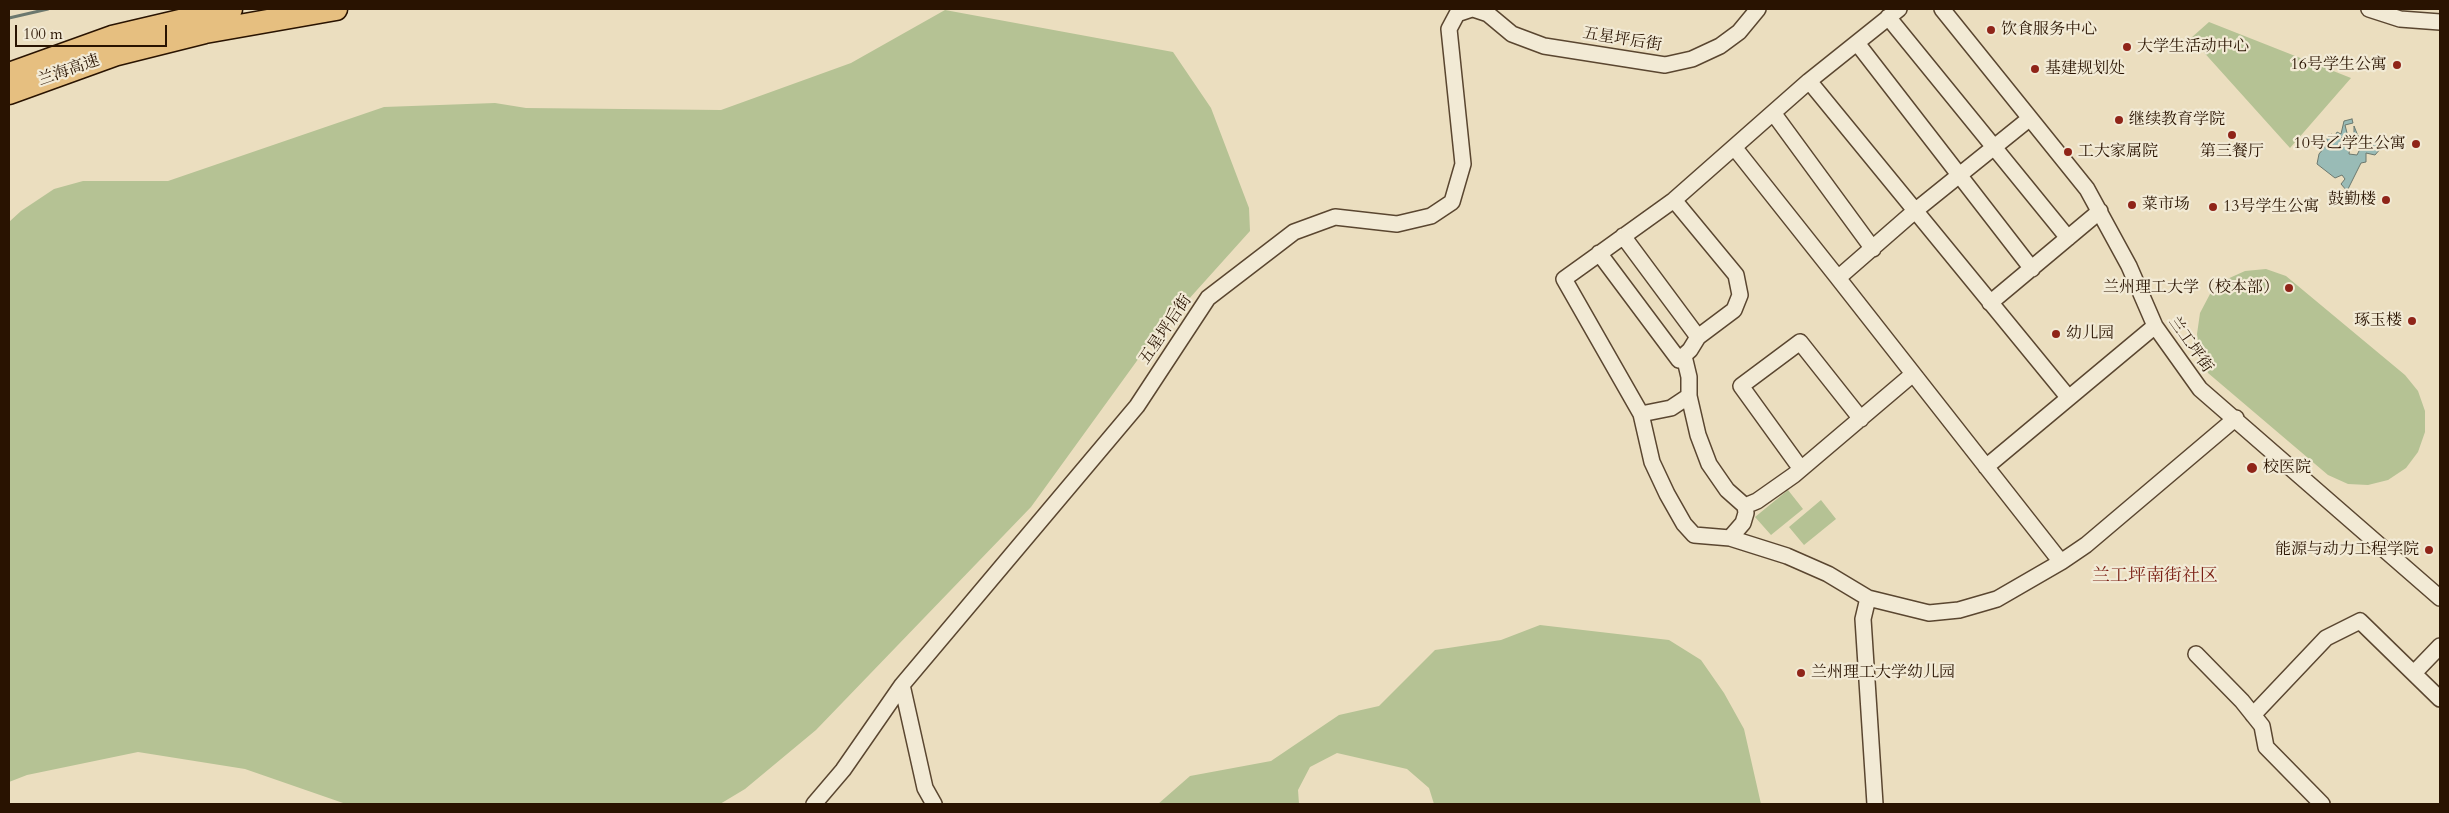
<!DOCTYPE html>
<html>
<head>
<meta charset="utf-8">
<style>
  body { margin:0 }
  #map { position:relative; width:2449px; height:813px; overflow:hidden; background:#ebdebf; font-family:Cardo,serif }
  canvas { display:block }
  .frame { position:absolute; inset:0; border:10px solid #291301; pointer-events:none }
  .scale { position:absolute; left:15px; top:25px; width:152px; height:22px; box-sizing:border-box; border:2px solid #291301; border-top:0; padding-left:6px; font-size:15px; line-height:18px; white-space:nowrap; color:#291301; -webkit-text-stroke:4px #f2ead5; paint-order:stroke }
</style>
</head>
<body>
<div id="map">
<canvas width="2449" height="813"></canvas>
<div class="frame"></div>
<div class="scale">100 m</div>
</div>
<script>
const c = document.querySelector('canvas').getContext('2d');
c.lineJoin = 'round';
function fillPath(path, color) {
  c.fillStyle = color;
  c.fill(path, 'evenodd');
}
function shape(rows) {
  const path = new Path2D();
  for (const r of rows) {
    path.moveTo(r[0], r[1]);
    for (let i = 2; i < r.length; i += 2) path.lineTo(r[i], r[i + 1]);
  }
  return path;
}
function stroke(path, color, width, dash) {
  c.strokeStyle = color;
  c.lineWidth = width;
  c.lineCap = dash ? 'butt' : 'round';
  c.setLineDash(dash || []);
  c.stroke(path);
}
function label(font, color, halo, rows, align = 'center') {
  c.font = font + ' Cardo,"Noto Serif SC",serif';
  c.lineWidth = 4.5;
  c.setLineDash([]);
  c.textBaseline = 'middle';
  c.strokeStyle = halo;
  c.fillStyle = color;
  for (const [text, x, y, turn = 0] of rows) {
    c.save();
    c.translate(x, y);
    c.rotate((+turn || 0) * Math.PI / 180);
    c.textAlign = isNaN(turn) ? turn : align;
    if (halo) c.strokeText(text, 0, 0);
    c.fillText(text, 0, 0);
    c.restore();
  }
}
const green = shape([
  [945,10,1173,52,1211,108,1249,208,1250,231,1152,340,1031,507,816,730,745,789,720,804,346,804,245,769,138,752,27,775,9,782,9,222,21,211,54,189,83,181,168,181,384,107,495,103,526,108,721,110,851,63],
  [2209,22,2351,78,2290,148,2191,38],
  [2266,269,2286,276,2405,375,2418,391,2425,411,2425,432,2418,452,2406,468,2388,480,2368,485,2348,484,2328,475,2208,373,2200,355,2197,334,2200,313,2210,294,2225,280,2245,271],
  [1788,490,1803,509,1771,535,1755,517],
  [1821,500,1836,519,1804,545,1789,527],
  [1540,625,1669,640,1701,660,1724,693,1744,729,1761,804,1434,804,1429,788,1407,769,1337,753,1310,767,1298,790,1299,804,1158,804,1190,776,1271,761,1339,715,1379,706,1435,650,1501,640]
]);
const water = shape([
  [2352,119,2353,123,2345,125,2347,133,2342,137,2344,142,2347,142,2350,146,2349,154,2357,155,2361,147,2358,142,2354,143,2349,138,2354,132,2354,126,2358,136,2365,139,2367,147,2379,143,2381,148,2375,155,2366,153,2366,162,2361,163,2347,191,2341,184,2345,179,2342,175,2335,178,2317,164,2319,154,2327,144,2327,138,2331,134,2335,136,2337,132,2341,134,2344,121,2352,119]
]);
const stream = shape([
  [9,18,48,9]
]);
const minor = shape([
  [1473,9,1488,14,1512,34,1544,46,1665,65,1692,59,1720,46,1739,32,1758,9],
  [1899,9,1809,81,1674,200,1564,279,1641,414,1652,462,1667,494,1684,524,1694,535,1730,538,1787,556,1828,574,1868,598,1929,613,1959,610,1997,599,2061,562],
  [1942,9,2087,189,2129,266,2155,326,2200,389,2440,598],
  [2369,9,2400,19,2440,22],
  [1888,17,2068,238],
  [1857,43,2032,269],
  [1809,81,2068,397],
  [1774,114,1873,249],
  [2029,119,1916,210,1838,278,2061,562,2086,545,2236,418],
  [1734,147,1838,278],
  [1623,236,1698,337,1734,310,1740,295,1736,275,1674,200],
  [1599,253,1679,360,1690,350,1698,337],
  [1990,303,2100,211],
  [1689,396,1698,435,1709,464,1727,490,1745,506,1746,513,1743,523,1730,538],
  [1641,414,1671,408,1689,396,1689,377,1684,356],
  [1986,467,2155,326],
  [1801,469,1741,386,1800,342,1861,419],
  [1745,506,1757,501,1794,475,1913,374],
  [1868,598,1863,619,1875,804],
  [2196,654,2242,701,2262,726,2266,747,2322,804],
  [2414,673,2440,646],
  [902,685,925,788,934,804],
  [2253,715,2326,638,2360,621,2440,699],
  [814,804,843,770,902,685,1137,406,1208,298,1294,232,1335,217,1397,224,1431,216,1452,202,1463,164,1449,29,1457,14,1472,9]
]);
const highway = shape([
  [9,74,112,37,231,9],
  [9,93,117,54,205,32,336,9]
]);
const markers = [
  [1991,30,5,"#8f2418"],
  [2127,47,5,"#8f2418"],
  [2397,65,5,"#8f2418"],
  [2035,69,5,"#8f2418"],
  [2119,120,5,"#8f2418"],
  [2232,135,5,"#8f2418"],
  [2416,144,5,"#8f2418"],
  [2068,152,5,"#8f2418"],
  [2386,200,5,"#8f2418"],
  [2132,205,5,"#8f2418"],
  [2213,207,5,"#8f2418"],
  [2289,288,5,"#8f2418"],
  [2412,321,5,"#8f2418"],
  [2056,334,5,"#8f2418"],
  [2252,468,6,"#8f2418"],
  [2429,550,5,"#8f2418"],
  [1801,673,5,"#8f2418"]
];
const poiNames = [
  ["饮食服务中心",2001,30],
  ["大学生活动中心",2137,47],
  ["16号学生公寓",2387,65,"right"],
  ["基建规划处",2045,69],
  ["继续教育学院",2129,120],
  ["10号乙学生公寓",2406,144,"right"],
  ["工大家属院",2078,152],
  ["第三餐厅",2232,152,"center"],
  ["鼓勤楼",2376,200,"right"],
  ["菜市场",2142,205],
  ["13号学生公寓",2223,207],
  ["兰州理工大学（校本部）",2279,288,"right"],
  ["琢玉楼",2402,321,"right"],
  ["幼儿园",2066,334],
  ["校医院",2263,468],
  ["能源与动力工程学院",2419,550,"right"],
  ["兰州理工大学幼儿园",1811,673]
];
const streetNames = [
  ["五星坪后街",1622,40,9],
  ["兰海高速",69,71,-19],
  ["五星坪后街",1166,330,-56],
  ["兰工坪街",2190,345,55]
];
const neighbourhoodNames = [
  ["兰工坪南街社区",2155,577]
];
fillPath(green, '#b5c294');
fillPath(water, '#99bbb6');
stroke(water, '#6c786e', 1);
stroke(stream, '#6c786e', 3);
stroke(minor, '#5a4630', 18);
stroke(highway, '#291301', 25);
stroke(minor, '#f2ead5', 15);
stroke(highway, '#e6bf80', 22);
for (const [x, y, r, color] of markers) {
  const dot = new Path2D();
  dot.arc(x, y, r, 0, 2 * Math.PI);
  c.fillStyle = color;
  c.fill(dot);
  stroke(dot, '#f2ead5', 2);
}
label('16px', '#291301', '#f2ead5', poiNames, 'left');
label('16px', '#291301', '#f2ead5', streetNames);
label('18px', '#7a1f14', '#f2ead5', neighbourhoodNames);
</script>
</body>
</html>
